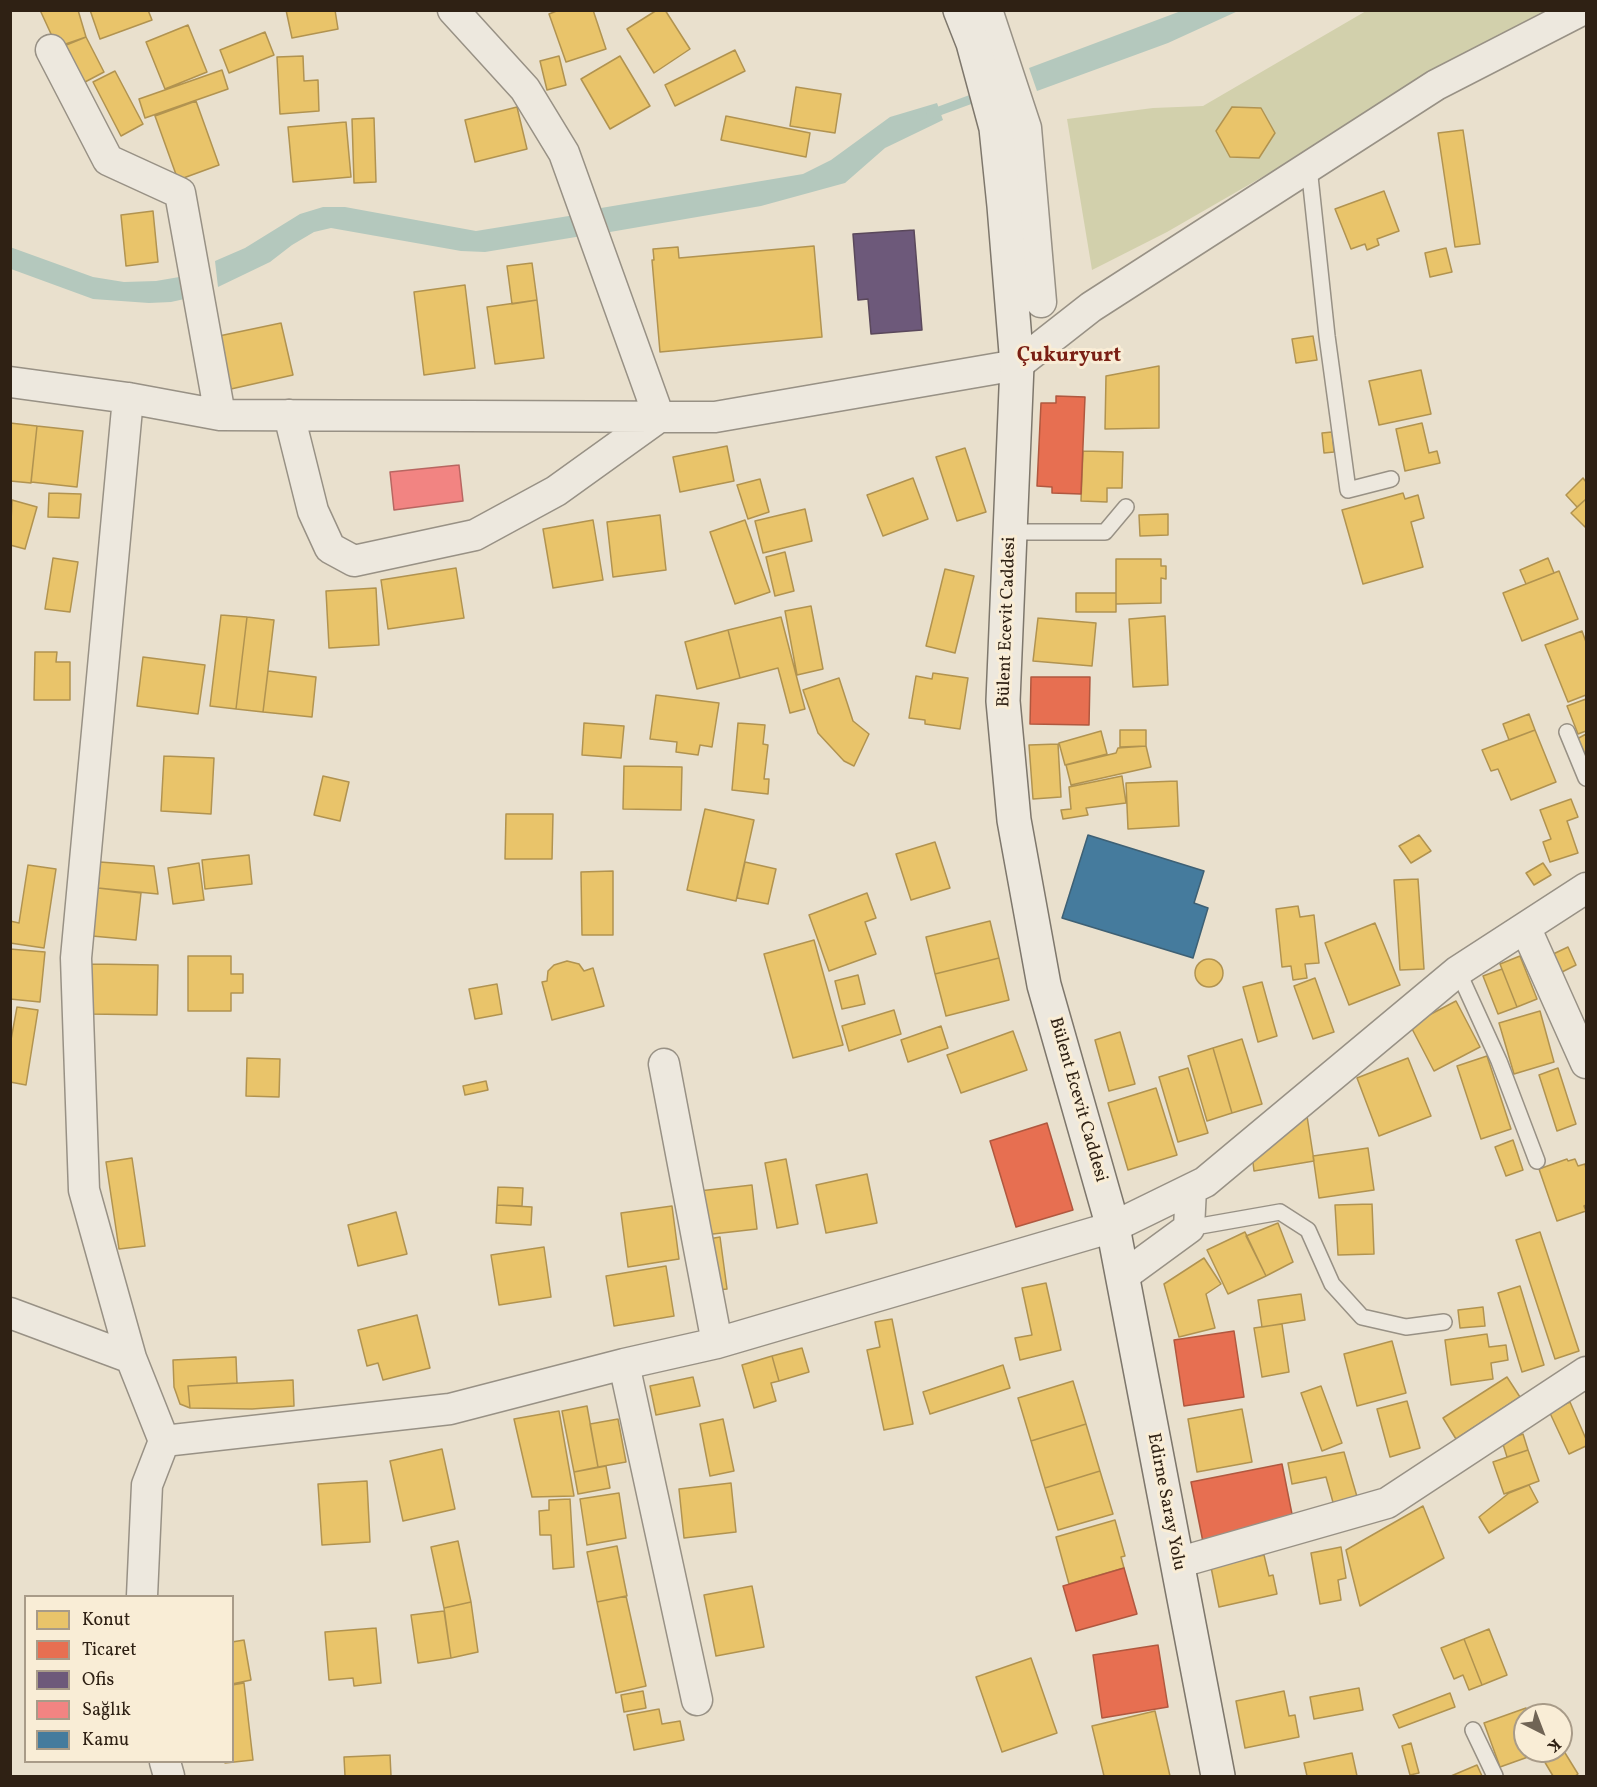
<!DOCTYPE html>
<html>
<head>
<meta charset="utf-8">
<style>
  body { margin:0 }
  #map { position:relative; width:1597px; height:1787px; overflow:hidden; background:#e9e0cd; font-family:Vollkorn,serif }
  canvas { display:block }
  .frame { position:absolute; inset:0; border:12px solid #2f2114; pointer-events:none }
  .legend { position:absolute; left:24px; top:1595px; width:210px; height:168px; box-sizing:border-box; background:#f9edd6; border:2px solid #a89b88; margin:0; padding:8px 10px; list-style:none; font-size:18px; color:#2f2114 }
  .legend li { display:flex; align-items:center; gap:12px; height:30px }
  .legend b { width:30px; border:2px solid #a89b88 }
  .north { position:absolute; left:1513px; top:1703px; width:60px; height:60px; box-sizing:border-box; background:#f9edd6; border:2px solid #a89b88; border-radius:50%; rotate:138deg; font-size:16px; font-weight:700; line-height:24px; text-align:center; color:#2f2114 }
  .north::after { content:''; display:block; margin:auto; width:21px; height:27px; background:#706455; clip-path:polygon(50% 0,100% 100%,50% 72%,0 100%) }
</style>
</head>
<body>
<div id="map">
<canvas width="1597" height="1787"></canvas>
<div class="frame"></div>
<ul class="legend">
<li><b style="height:16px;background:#e9c46a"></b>Konut</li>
<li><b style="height:16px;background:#e76f51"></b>Ticaret</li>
<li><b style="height:16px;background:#6d597a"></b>Ofis</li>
<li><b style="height:16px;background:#f28482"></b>Sağlık</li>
<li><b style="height:16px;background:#457b9d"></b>Kamu</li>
</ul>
<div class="north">K</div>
</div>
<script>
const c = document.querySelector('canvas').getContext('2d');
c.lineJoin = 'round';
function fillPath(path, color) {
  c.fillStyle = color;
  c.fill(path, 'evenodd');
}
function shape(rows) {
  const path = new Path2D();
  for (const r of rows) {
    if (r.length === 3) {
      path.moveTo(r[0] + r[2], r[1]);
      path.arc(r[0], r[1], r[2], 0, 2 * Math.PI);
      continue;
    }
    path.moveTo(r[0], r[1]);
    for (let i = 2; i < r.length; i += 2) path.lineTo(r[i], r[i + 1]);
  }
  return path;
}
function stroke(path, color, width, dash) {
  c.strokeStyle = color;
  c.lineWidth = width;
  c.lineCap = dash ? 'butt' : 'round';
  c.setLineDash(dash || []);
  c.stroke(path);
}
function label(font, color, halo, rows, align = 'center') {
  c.font = font + ' Vollkorn,serif';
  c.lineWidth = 6;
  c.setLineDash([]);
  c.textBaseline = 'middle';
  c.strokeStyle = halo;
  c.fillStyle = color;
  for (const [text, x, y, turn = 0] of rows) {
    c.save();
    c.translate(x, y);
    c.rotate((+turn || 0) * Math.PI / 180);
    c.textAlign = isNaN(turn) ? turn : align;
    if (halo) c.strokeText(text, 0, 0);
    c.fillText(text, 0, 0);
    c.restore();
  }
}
const green = shape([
  [1366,11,1550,11,1167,232,1092,270,1067,119,1153,108,1203,106]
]);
const water = shape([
  [1181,11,1238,11,1168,43,1037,91,1029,68],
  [937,103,943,120,885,148,845,183,761,206,610,232,604,217,601,208,803,174,831,160,890,117],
  [323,207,345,207,476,231,575,215,582,236,485,252,461,251,331,228,314,232,292,245,270,262,218,287,215,261,245,248,300,214],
  [10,247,93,277,124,282,156,281,185,276,189,298,171,302,149,303,93,299,11,269]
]);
const homes = shape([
  [40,10,78,10,86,37,57,47,40,10],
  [90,10,148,10,152,20,100,39,90,10],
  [286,10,335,10,338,29,292,38,286,10],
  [559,10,593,10,606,49,566,62,549,14,559,10],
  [657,10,665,10,690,49,654,73,627,29,657,10],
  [188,25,207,72,165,89,146,42,188,25],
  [265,32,274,55,229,73,220,50,265,32],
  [86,37,104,72,85,82,59,48,86,37],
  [735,50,745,71,675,106,665,85,735,50],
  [303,56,304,81,318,80,319,111,280,114,277,57,303,56],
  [559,56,566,85,547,90,540,61,559,56],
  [620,56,650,106,610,129,581,79,620,56],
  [222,70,228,89,145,118,139,99,222,70],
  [115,71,143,124,121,136,93,82,115,71],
  [796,87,841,94,835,133,790,126,796,87],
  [196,101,219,165,178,180,155,116,196,101],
  [517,107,527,149,475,162,465,120,517,107],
  [1232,107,1261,108,1275,133,1259,158,1230,157,1216,131,1232,107],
  [726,116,810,133,806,157,721,140,726,116],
  [374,118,376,182,354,183,352,119,374,118],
  [346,122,351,177,293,182,288,127,346,122],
  [1463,130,1480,244,1455,247,1438,133,1463,130],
  [1384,191,1399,231,1377,239,1379,245,1367,250,1365,244,1351,249,1335,209,1384,191],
  [153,211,158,262,126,266,121,215,153,211],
  [814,246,822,337,660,352,652,260,654,260,653,249,678,247,679,258,814,246],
  [1446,248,1452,272,1430,277,1425,253,1446,248],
  [532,263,537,300,512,304,507,266,532,263],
  [465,285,475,368,424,375,414,292,465,285],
  [537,300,544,358,495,364,487,307,537,300],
  [281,323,293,375,231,389,219,336,281,323],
  [1313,336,1317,360,1296,363,1292,339,1313,336],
  [1159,366,1159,428,1105,429,1106,376,1159,366],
  [1421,370,1431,414,1379,425,1369,381,1421,370],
  [10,423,37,426,31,483,10,481,10,423],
  [1422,423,1429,453,1437,451,1440,463,1405,471,1396,429,1422,423],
  [37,426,83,431,77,487,31,482,37,426],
  [1332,432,1334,452,1324,453,1322,433,1332,432],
  [727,446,734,481,680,492,673,457,727,446],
  [965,448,986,512,957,521,936,457,965,448],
  [1083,451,1123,452,1122,488,1107,488,1107,502,1081,501,1083,451],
  [913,478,928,519,883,536,867,495,913,478],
  [1583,478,1586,482,1586,499,1577,507,1566,495,1583,478],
  [760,479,769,512,748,519,737,485,760,479],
  [49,493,81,494,79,518,48,517,49,493],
  [1403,493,1405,499,1418,495,1424,518,1411,522,1423,567,1363,584,1342,510,1403,493],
  [1586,499,1586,525,1585,527,1571,513,1586,499],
  [12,500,37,507,25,549,10,545,12,500],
  [805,509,812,541,763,553,755,521,805,509],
  [1168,514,1168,535,1140,536,1139,515,1168,514],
  [660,515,666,570,613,577,607,522,660,515],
  [593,520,603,580,553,588,543,529,593,520],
  [745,520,770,592,735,604,710,532,745,520],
  [785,552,794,591,775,596,766,557,785,552],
  [53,558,78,562,70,612,45,609,53,558],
  [1548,558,1554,573,1526,584,1520,570,1548,558],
  [1116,559,1161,559,1161,566,1166,566,1166,579,1161,578,1161,603,1116,604,1116,559],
  [456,568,464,618,388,629,381,580,456,568],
  [945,569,974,576,955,653,926,646,945,569],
  [1559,571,1578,619,1522,641,1503,593,1559,571],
  [376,588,379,645,329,648,326,591,376,588],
  [1076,593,1116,593,1116,612,1076,612,1076,593],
  [811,606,823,669,797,675,785,611,811,606],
  [221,615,247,617,236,709,210,706,221,615],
  [1165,616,1168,685,1133,687,1129,619,1165,616],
  [247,617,274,620,263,712,236,709,247,617],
  [781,617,805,709,790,713,778,668,740,678,728,630,781,617],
  [1038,618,1096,623,1092,666,1033,661,1038,618],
  [728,630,740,678,697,689,685,642,728,630],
  [1582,631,1586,642,1586,695,1568,702,1545,645,1582,631],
  [35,652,57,652,56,662,70,662,70,700,34,700,35,652],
  [143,657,205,665,198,714,137,706,143,657],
  [268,671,316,677,312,717,263,712,268,671],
  [933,673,968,678,960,729,925,724,925,720,909,718,916,676,932,679,933,673],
  [839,678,853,721,869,734,854,766,844,761,818,733,803,690,839,678],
  [656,695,719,703,712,747,700,745,698,755,676,752,677,742,650,739,656,695],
  [1586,699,1586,731,1578,734,1567,706,1586,699],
  [1529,714,1535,730,1509,740,1503,724,1529,714],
  [584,723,624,726,621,758,582,755,584,723],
  [738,723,765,725,763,744,768,745,764,779,769,779,768,794,732,790,738,723],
  [1120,730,1146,730,1146,746,1120,747,1120,730],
  [1535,730,1556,782,1511,800,1498,769,1491,771,1482,750,1535,730],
  [1101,731,1107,754,1065,765,1059,743,1101,731],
  [1586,734,1586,762,1577,739,1586,734],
  [1058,744,1061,797,1033,799,1029,745,1058,744],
  [1146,746,1151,767,1071,785,1066,765,1116,753,1118,748,1146,746],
  [164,756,214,758,211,814,161,811,164,756],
  [624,766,682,767,681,810,623,809,624,766],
  [323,776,349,782,340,821,314,815,323,776],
  [1122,776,1126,803,1086,808,1088,815,1063,819,1061,810,1071,809,1069,787,1122,776],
  [1177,781,1179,826,1128,829,1126,783,1177,781],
  [1571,799,1578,817,1567,821,1578,853,1550,862,1543,842,1551,839,1540,810,1571,799],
  [705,809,754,820,736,901,687,890,705,809],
  [506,814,553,814,552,859,505,859,506,814],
  [1419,835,1431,851,1411,863,1399,846,1419,835],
  [935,842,950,888,911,900,896,854,935,842],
  [249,855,252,884,205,889,202,860,249,855],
  [100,862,154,866,158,894,98,888,100,862],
  [745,862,776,869,768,904,737,898,745,862],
  [199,863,204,900,173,904,168,868,199,863],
  [1543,863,1551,875,1534,885,1526,873,1543,863],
  [28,865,56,869,44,948,10,943,10,921,19,923,28,865],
  [613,871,613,935,582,935,581,872,613,871],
  [1418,879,1424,969,1400,970,1394,880,1418,879],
  [98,888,141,893,136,940,92,936,98,888],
  [867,893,876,918,865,922,876,954,829,971,809,915,867,893],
  [1298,906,1300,917,1314,915,1319,963,1305,964,1307,978,1293,980,1291,966,1282,967,1276,909,1298,906],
  [990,921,999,958,935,974,926,937,990,921],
  [1375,923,1400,985,1349,1005,1325,943,1375,923],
  [814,940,843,1045,793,1058,764,954,814,940],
  [1568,947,1576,965,1558,974,1549,956,1568,947],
  [10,949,45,952,40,1002,10,999,10,949],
  [188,956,231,956,231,974,243,974,243,993,231,993,231,1011,188,1011,188,956],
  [1520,956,1537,999,1517,1007,1500,964,1520,956],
  [999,958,1009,1000,946,1016,935,974,999,958],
  [1209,973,14],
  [567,961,579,964,584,971,593,968,604,1006,552,1020,542,982,547,981,548,971,554,965,567,961],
  [90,964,158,965,157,1015,89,1014,90,964],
  [1502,969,1517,1007,1498,1014,1483,976,1502,969],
  [858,975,865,1004,842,1009,835,981,858,975],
  [1315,978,1334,1032,1313,1039,1294,986,1315,978],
  [1262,982,1277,1036,1258,1042,1243,987,1262,982],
  [497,984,502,1014,475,1019,469,989,497,984],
  [1456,1001,1480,1047,1434,1071,1410,1025,1456,1001],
  [17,1007,38,1010,26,1085,10,1082,10,1045,17,1007],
  [894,1010,901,1034,849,1051,842,1026,894,1010],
  [1540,1011,1554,1062,1514,1074,1499,1023,1540,1011],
  [941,1026,948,1048,908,1062,901,1040,941,1026],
  [1013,1031,1027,1070,961,1093,947,1055,1013,1031],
  [1120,1032,1135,1084,1109,1091,1095,1040,1120,1032],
  [1242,1039,1262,1104,1232,1113,1213,1048,1242,1039],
  [1213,1048,1232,1113,1207,1121,1188,1056,1213,1048],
  [1487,1056,1511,1129,1481,1139,1457,1066,1487,1056],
  [247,1058,280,1059,279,1097,246,1096,247,1058],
  [1408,1058,1431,1116,1379,1136,1357,1078,1408,1058],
  [1188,1068,1208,1133,1178,1142,1159,1077,1188,1068],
  [1558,1068,1576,1124,1557,1131,1539,1075,1558,1068],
  [486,1081,488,1090,465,1095,463,1086,486,1081],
  [1156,1088,1177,1155,1128,1170,1108,1103,1156,1088],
  [1307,1116,1314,1161,1254,1171,1252,1154,1307,1116],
  [1513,1140,1523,1170,1506,1176,1495,1147,1513,1140],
  [1368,1148,1374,1190,1319,1198,1313,1156,1368,1148],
  [132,1158,145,1246,119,1249,106,1162,132,1158],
  [786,1159,798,1224,777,1228,765,1163,786,1159],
  [1567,1159,1568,1161,1575,1159,1578,1166,1585,1164,1586,1169,1586,1205,1584,1206,1586,1211,1557,1221,1539,1169,1567,1159],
  [867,1174,877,1223,826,1233,816,1185,867,1174],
  [752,1185,757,1229,704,1235,699,1191,752,1185],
  [498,1187,523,1188,522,1206,497,1205,498,1187],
  [1372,1204,1374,1254,1338,1255,1335,1205,1372,1204],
  [497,1205,532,1207,531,1225,496,1223,497,1205],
  [672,1206,679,1259,628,1267,621,1213,672,1206],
  [396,1212,407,1254,358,1266,348,1225,396,1212],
  [1278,1223,1293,1262,1266,1276,1246,1236,1278,1223],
  [1245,1232,1266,1276,1228,1294,1207,1250,1245,1232],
  [1540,1232,1579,1351,1555,1359,1516,1240,1540,1232],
  [720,1237,727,1289,709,1291,703,1240,720,1237],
  [544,1247,551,1297,499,1305,491,1255,544,1247],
  [1204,1258,1221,1284,1206,1294,1215,1328,1179,1337,1164,1284,1204,1258],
  [666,1266,674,1316,614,1326,606,1276,666,1266],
  [1046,1283,1061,1350,1020,1360,1015,1338,1032,1335,1022,1288,1046,1283],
  [1520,1286,1544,1365,1522,1372,1498,1293,1520,1286],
  [1301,1294,1305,1320,1262,1327,1258,1300,1301,1294],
  [1483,1307,1485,1326,1460,1328,1458,1310,1483,1307],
  [417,1315,430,1368,383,1380,378,1363,367,1366,358,1330,417,1315],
  [892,1319,913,1424,884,1430,867,1350,880,1347,875,1322,892,1319],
  [1282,1324,1289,1372,1262,1377,1254,1328,1282,1324],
  [1487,1334,1489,1347,1506,1345,1508,1360,1491,1363,1493,1379,1451,1385,1445,1340,1487,1334],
  [1392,1341,1406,1393,1357,1406,1344,1354,1392,1341],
  [802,1348,809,1372,779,1381,772,1356,802,1348],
  [772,1356,779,1381,771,1383,776,1401,754,1408,742,1365,772,1356],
  [236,1357,237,1383,188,1386,190,1408,180,1404,174,1387,173,1360,236,1357],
  [1003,1365,1010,1388,930,1414,923,1392,1003,1365],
  [693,1377,700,1406,656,1415,650,1386,693,1377],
  [1507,1377,1520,1397,1456,1439,1443,1418,1507,1377],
  [293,1380,294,1406,252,1409,190,1408,188,1386,293,1380],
  [1073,1381,1086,1424,1031,1441,1018,1398,1073,1381],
  [1321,1386,1342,1443,1322,1451,1301,1393,1321,1386],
  [1407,1401,1420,1448,1390,1457,1377,1409,1407,1401],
  [1570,1402,1586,1439,1586,1446,1569,1454,1549,1411,1570,1402],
  [587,1406,598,1467,574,1472,562,1411,587,1406],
  [1242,1409,1252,1462,1197,1472,1188,1419,1242,1409],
  [559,1411,574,1496,532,1497,514,1419,559,1411],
  [618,1419,626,1462,598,1467,590,1424,618,1419],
  [723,1419,734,1471,710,1476,700,1424,723,1419],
  [1086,1424,1100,1471,1045,1488,1031,1441,1086,1424],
  [1523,1434,1528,1450,1507,1457,1502,1441,1523,1434],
  [442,1449,455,1509,403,1521,390,1461,442,1449],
  [1528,1450,1539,1481,1504,1494,1493,1462,1528,1450],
  [1344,1452,1358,1500,1334,1506,1326,1477,1292,1484,1288,1463,1344,1452],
  [606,1466,610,1488,578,1494,574,1472,606,1466],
  [1100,1471,1113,1514,1058,1530,1045,1488,1100,1471],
  [367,1481,370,1542,322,1545,318,1484,367,1481],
  [731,1483,736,1532,684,1538,679,1489,731,1483],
  [1529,1485,1538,1502,1489,1533,1479,1517,1509,1493,1529,1485],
  [619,1493,626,1538,587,1545,580,1499,619,1493],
  [570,1499,574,1567,553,1569,551,1535,540,1535,539,1511,549,1510,549,1500,570,1499],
  [1423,1506,1444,1558,1360,1606,1346,1550,1423,1506],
  [1115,1520,1125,1556,1121,1557,1124,1568,1069,1584,1056,1537,1115,1520],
  [458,1541,471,1602,444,1608,431,1547,458,1541],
  [617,1546,627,1596,597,1602,587,1552,617,1546],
  [1341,1547,1346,1578,1338,1580,1341,1600,1320,1604,1311,1553,1341,1547],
  [1264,1555,1269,1576,1273,1575,1277,1594,1219,1607,1211,1567,1264,1555],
  [752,1586,764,1647,716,1656,704,1595,752,1586],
  [626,1596,646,1686,616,1693,597,1602,626,1596],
  [471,1602,478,1652,451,1658,444,1608,471,1602],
  [444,1611,451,1658,418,1663,411,1615,444,1611],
  [376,1628,381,1683,354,1686,353,1678,329,1680,325,1632,376,1628],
  [1489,1629,1507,1675,1482,1685,1464,1639,1489,1629],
  [1464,1639,1482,1685,1469,1690,1463,1675,1454,1679,1441,1648,1464,1639],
  [244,1640,251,1680,232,1684,232,1642,244,1640],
  [1031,1658,1057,1733,1002,1752,976,1677,1031,1658],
  [244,1683,253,1760,225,1763,225,1762,232,1762,232,1685,244,1683],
  [1359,1688,1363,1710,1314,1719,1310,1697,1359,1688],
  [643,1691,646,1708,624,1712,621,1695,643,1691],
  [1284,1691,1289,1716,1295,1715,1299,1737,1245,1748,1236,1701,1284,1691],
  [1450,1693,1455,1707,1399,1728,1393,1715,1450,1693],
  [1526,1708,1528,1715,1525,1715,1525,1751,1542,1752,1500,1767,1484,1723,1526,1708],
  [659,1709,662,1724,680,1721,684,1740,634,1750,627,1715,659,1709],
  [1155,1711,1170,1776,1104,1776,1092,1726,1155,1711],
  [1411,1743,1419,1773,1410,1775,1402,1746,1411,1743],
  [1562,1748,1578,1774,1575,1776,1553,1776,1543,1759,1557,1751,1561,1751,1562,1748],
  [1352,1753,1357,1776,1307,1776,1304,1763,1352,1753],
  [390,1755,391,1776,345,1776,344,1757,390,1755],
  [1477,1765,1482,1776,1451,1776,1477,1765]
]);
const shops = shape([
  [1056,396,1085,397,1081,494,1052,493,1052,487,1037,486,1041,403,1056,403,1056,396],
  [1031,677,1090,677,1089,725,1030,724,1031,677],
  [1047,1123,1073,1210,1016,1227,990,1141,1047,1123],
  [1234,1331,1244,1397,1184,1406,1174,1340,1234,1331],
  [1282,1464,1294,1524,1203,1542,1191,1482,1282,1464],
  [1124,1568,1137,1614,1076,1631,1063,1586,1124,1568],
  [1158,1645,1168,1707,1102,1718,1093,1655,1158,1645]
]);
const offices = shape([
  [914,230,922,330,871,334,868,299,858,300,853,234,914,230]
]);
const health = shape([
  [459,465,463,501,394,510,390,472,459,465]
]);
const public = shape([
  [1088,835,1204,871,1194,903,1208,908,1193,958,1062,918,1088,835]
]);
const stream = shape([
  [931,114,980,96]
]);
const service = shape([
  [1309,167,1327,336,1348,490,1391,479],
  [1010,532,1105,532,1126,507],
  [1567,732,1586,778],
  [1458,971,1499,1061,1537,1161],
  [1189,1228,1280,1212,1308,1230,1332,1284,1362,1317,1406,1327,1444,1322],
  [1473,1730,1495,1776]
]);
const minor = shape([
  [987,10,1026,128,1041,302],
  [51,50,108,160,180,193,220,415],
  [10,382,128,398,220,415,715,417,1017,365,1091,307,1436,85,1582,10],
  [128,398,76,958,84,1190,131,1358,164,1441,147,1485,142,1596],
  [289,415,313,511,330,548,354,561,475,535,556,491,659,417,564,153,525,89,453,10],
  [1526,929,1586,1063],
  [664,1064,717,1343],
  [1122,1277,1189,1228,1191,1189],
  [10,1313,131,1358],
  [624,1364,697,1700],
  [164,1441,450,1409,624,1364,717,1343,1113,1227,1205,1182,1458,971,1586,888],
  [1177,1563,1387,1503,1586,1372],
  [165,1762,169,1776]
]);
const secondary = shape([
  [960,10,973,43,996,128,1004,206,1017,365,1003,701,1014,820,1044,985,1113,1227,1218,1776]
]);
const streetNames = [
  ["Bülent Ecevit Caddesi",1008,622,-88],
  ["Bülent Ecevit Caddesi",1077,1100,74],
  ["Edirne Saray Yolu",1165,1502,79]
];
const quarterNames = [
  ["Çukuryurt",1069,357]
];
fillPath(green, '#d2d0ac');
fillPath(water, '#b4c8bd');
fillPath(homes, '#e9c46a');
stroke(homes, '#b19350', 1.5);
fillPath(shops, '#e76f51');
stroke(shops, '#b0583f', 1.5);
fillPath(offices, '#6d597a');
stroke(offices, '#5a485b', 1.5);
fillPath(health, '#f28482');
stroke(health, '#b86661', 1.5);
fillPath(public, '#457b9d');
stroke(public, '#3e6074', 1.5);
stroke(stream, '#b4c8bd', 9);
stroke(service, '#989185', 18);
stroke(minor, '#989185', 33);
stroke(secondary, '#7e776c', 36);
stroke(service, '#ede8de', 15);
stroke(minor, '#ede8de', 30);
stroke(secondary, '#ede8de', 33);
label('18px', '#2f2114', '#f9edd6', streetNames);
label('bold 21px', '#7a1f14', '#f9edd6', quarterNames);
</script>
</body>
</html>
